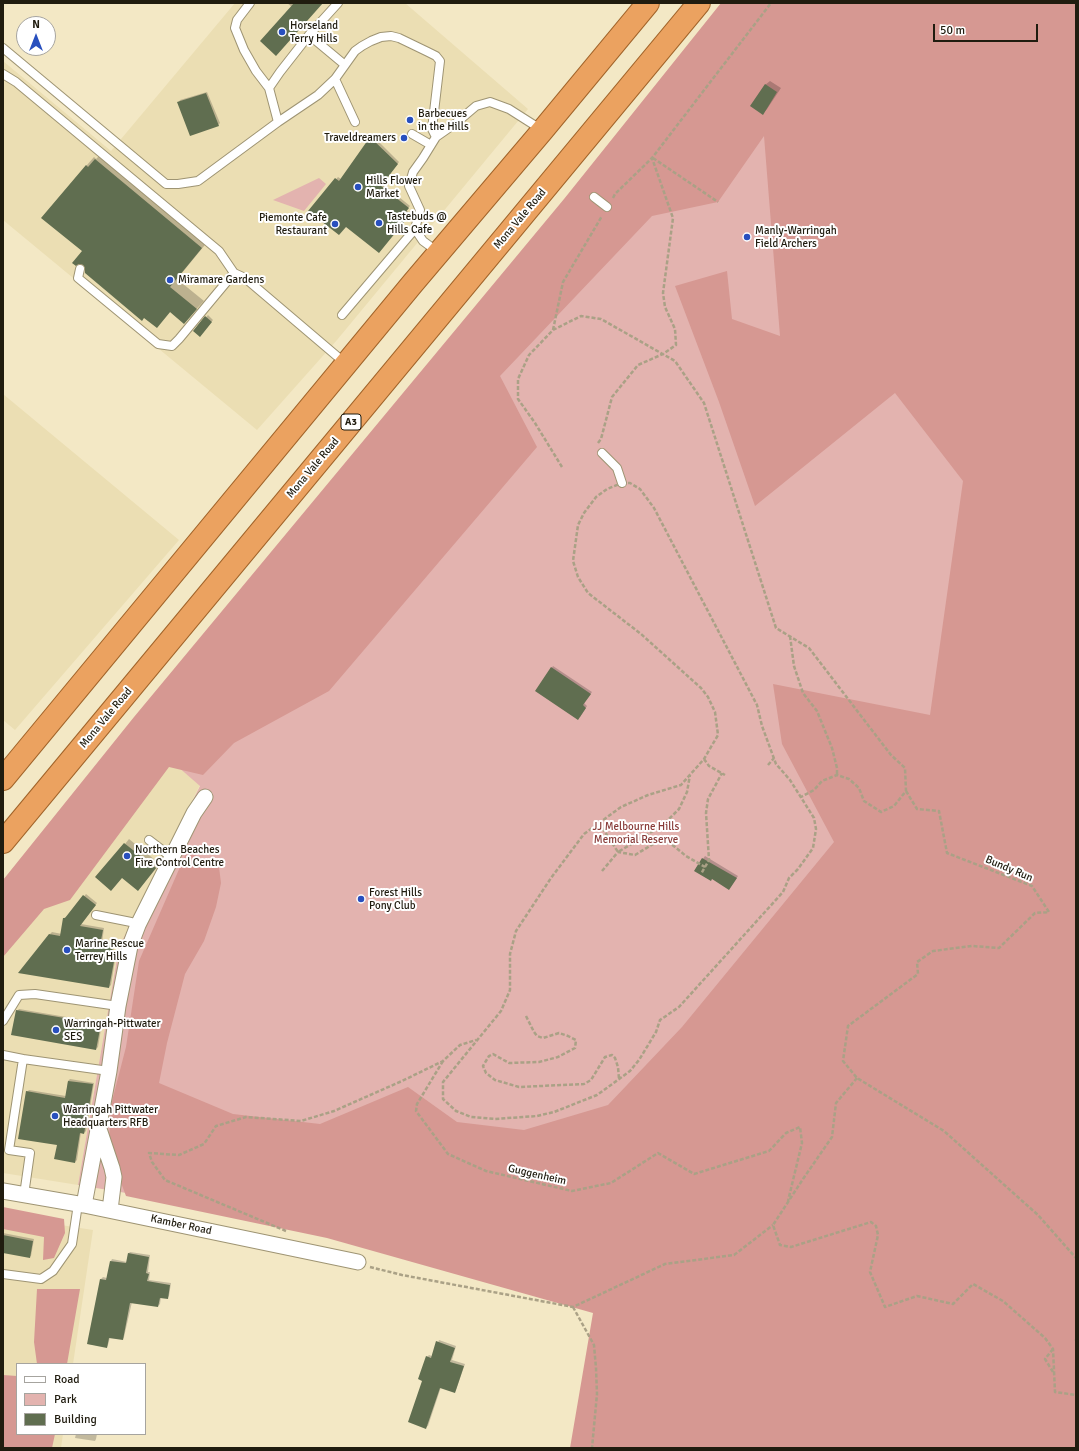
<!DOCTYPE html>
<html>
<head>
<meta charset="utf-8">
<style>
  body { margin:0 }
  #map { position:relative; width:1079px; height:1451px; overflow:hidden; background:#f3e8c5; font-family:Signika,sans-serif }
  canvas { display:block }
  .frame { position:absolute; inset:0; border:4px solid #201c0f; pointer-events:none }
  .legend { position:absolute; left:16px; top:1363px; width:130px; height:72px; box-sizing:border-box; background:#fff; border:1px solid #a6a49f; margin:0; padding:5px 7px; list-style:none; font-size:12px; color:#201c0f }
  .legend li { display:flex; align-items:center; gap:8px; height:20px }
  .legend b { width:20px; border:1px solid #a6a49f }
  .north { position:absolute; left:16px; top:16px; width:40px; height:40px; box-sizing:border-box; background:#fff; border:1px solid #a6a49f; border-radius:50%; rotate:0deg; font-size:11px; font-weight:700; line-height:16px; text-align:center; color:#201c0f }
  .north::after { content:''; display:block; margin:auto; width:14px; height:18px; background:#284fbe; clip-path:polygon(50% 0,100% 100%,50% 72%,0 100%) }
  .scale { position:absolute; left:933px; top:24px; width:105px; height:18px; box-sizing:border-box; border:2px solid #201c0f; border-top:0; padding-left:5px; font-size:12px; line-height:14px; white-space:nowrap; color:#201c0f; -webkit-text-stroke:3px #fff; paint-order:stroke }
</style>
</head>
<body>
<div id="map">
<canvas width="1079" height="1451"></canvas>
<div class="frame"></div>
<ul class="legend">
<li><b style="height:5px;background:#fff"></b>Road</li>
<li><b style="height:11px;background:#e3b3af"></b>Park</li>
<li><b style="height:11px;background:#606e50"></b>Building</li>
</ul>
<div class="north">N</div>
<div class="scale">50 m</div>
</div>
<script>
const c = document.querySelector('canvas').getContext('2d');
c.lineJoin = 'round';
function fillPath(path, color) {
  c.fillStyle = color;
  c.fill(path, 'evenodd');
}
function shape(rows) {
  const path = new Path2D();
  for (const r of rows) {
    path.moveTo(r[0], r[1]);
    for (let i = 2; i < r.length; i += 2) path.lineTo(r[i], r[i + 1]);
  }
  return path;
}
function stroke(path, color, width, dash) {
  c.strokeStyle = color;
  c.lineWidth = width;
  c.lineCap = dash ? 'butt' : 'round';
  c.setLineDash(dash || []);
  c.stroke(path);
}
function label(font, color, halo, rows, align = 'center') {
  c.font = font + ' Signika,sans-serif';
  c.lineWidth = 4;
  c.setLineDash([]);
  c.textBaseline = 'middle';
  c.strokeStyle = halo;
  c.fillStyle = color;
  for (const [text, x, y, turn = 0] of rows) {
    c.save();
    c.translate(x, y);
    c.rotate((+turn || 0) * Math.PI / 180);
    c.textAlign = isNaN(turn) ? turn : align;
    if (halo) c.strokeText(text, 0, 0);
    c.fillText(text, 0, 0);
    c.restore();
  }
}
const built = shape([
  [235,3,405,3,528,109,337,340,257,430,3,220,3,61,111,151],
  [3,394,179,540,15,730,3,720],
  [138,732,200,785,119,947,78,1185,3,1173,3,895],
  [3,1216,93,1230,73,1364,17,1364,17,1434,63,1434,61,1448,3,1448]
]);
const green = shape([
  [1076,3,1076,1174,687,1286,78,1185,119,947,200,786,138,732,718,47],
  [319,178,326,184,304,211,273,200]
]);
const forest = shape([
  [721,3,1076,3,1076,1448,570,1448,593,1313,327,1238,126,1196,113,1161,109,1139,111,1105,126,1047,139,961,187,851,219,867,221,883,216,907,204,941,185,974,167,1043,159,1083,233,1114,320,1124,408,1087,457,1122,524,1130,608,1105,682,1027,834,842,782,744,773,684,930,715,963,481,895,393,755,506,719,402,675,286,727,271,732,319,780,336,764,136,718,202,652,216,500,376,537,447,329,691,234,743,203,775,169,767,70,900,44,909,3,957,3,880,134,717,564,199],
  [3,1207,64,1219,65,1233,54,1258,43,1260,44,1237,3,1229],
  [37,1289,80,1289,67,1364,37,1364,34,1342],
  [3,1375,17,1376,17,1434,55,1434,52,1448,3,1448]
]);
const shadow = shape([
  [287,3,322,3,292,7],
  [770,81,781,88,767,109,763,113,765,85],
  [207,92,220,123,218,125,179,102,180,100],
  [373,136,399,162,382,183,410,206,406,210,410,213,380,250,346,225,310,210,338,177,341,179],
  [103,152,209,240,177,279,204,301,184,322,171,311,157,327,83,251,43,218,87,165,94,157,96,159],
  [208,315,213,320,200,335,194,331],
  [553,666,592,692,584,703,587,706,580,717,537,691],
  [129,839,160,864,138,890,125,844],
  [705,856,738,876,729,889,712,878,695,870],
  [86,894,97,903,81,924,104,928,102,943,114,946,113,954,116,954,111,985,109,987,50,934,52,932,62,934,64,918,68,916],
  [19,1009,102,1023,98,1047,96,1049,16,1012],
  [70,1079,94,1083,86,1131,84,1133,81,1132,77,1160,75,1162,58,1144,27,1092,29,1090,66,1096,68,1081],
  [3,1233,34,1239,31,1256,29,1257,3,1252],
  [130,1252,150,1255,148,1272,150,1272,149,1280,171,1283,169,1296,167,1298,161,1297,160,1304,158,1306,132,1302,124,1337,123,1339,110,1337,108,1345,107,1347,88,1344,101,1279,103,1277,107,1278,111,1261,112,1259,127,1262,128,1254],
  [439,1340,456,1346,452,1360,465,1364,456,1390,454,1392,441,1387,428,1426,426,1427,423,1380,427,1357,429,1355,432,1356],
  [76,1434,97,1434,96,1439,95,1441,75,1438]
]);
const building = shape([
  [294,3,323,3,276,56,260,41],
  [765,84,777,92,763,115,750,106],
  [206,93,219,126,190,136,177,102],
  [370,137,398,164,381,186,409,208,405,213,409,216,379,253,346,227,339,235,308,211,335,178,339,181],
  [95,159,202,248,170,287,197,309,184,324,170,312,157,328,144,318,142,321,85,273,85,268,83,265,79,264,76,266,72,263,82,251,41,218,86,165,88,167],
  [205,316,212,322,200,337,193,331],
  [551,667,591,694,583,705,586,708,578,720,535,691],
  [124,843,156,868,138,891,122,878,111,891,95,877],
  [702,858,737,878,729,890,712,879,711,881,694,871],
  [83,895,96,905,80,926,103,930,100,945,113,947,111,955,115,956,109,988,18,973,49,934,60,936,63,918,65,918],
  [16,1010,101,1024,96,1050,11,1035],
  [68,1081,93,1084,84,1134,80,1133,75,1163,54,1159,57,1145,18,1139,26,1091,65,1098],
  [3,1235,33,1241,30,1258,3,1253],
  [128,1253,149,1257,146,1273,149,1274,147,1281,170,1285,168,1299,160,1298,158,1307,130,1303,123,1340,109,1338,107,1348,87,1344,100,1279,106,1280,110,1261,126,1263],
  [436,1341,455,1348,450,1362,464,1366,455,1393,440,1388,426,1429,408,1422,422,1381,418,1379,426,1356,431,1358]
]);
const path = shape([
  [653,158,718,202],
  [613,198,615,194,652,158,771,3],
  [553,330,563,282,602,216],
  [598,443,601,439,612,397,638,365,663,354,676,345,675,329,665,307,663,293,673,218,652,158],
  [562,467,535,423,518,399,518,379,529,355,553,330,581,316,601,319,675,361,704,403,776,628,809,648,891,755,905,768,906,791,894,806,881,812,864,801,859,788,849,779,837,775,822,781,814,790,801,797],
  [622,483,630,483,640,489,654,508,757,705,762,726,776,764,790,780,814,818,816,829,813,848,798,869,789,878,783,892,679,1007,660,1020,656,1032,639,1060,630,1071,615,1082,597,1095,554,1112,537,1116,495,1119,471,1117,456,1111,443,1099,443,1082,501,1011,510,990,510,954,516,931,551,878,584,834,621,807,648,795,681,785,704,759,718,735,715,712,708,697,701,688,641,634,588,593,578,577,573,561,578,525,584,513,596,497,607,489,622,483],
  [790,636,794,666,803,693,817,711,832,748,837,768,837,775],
  [704,759,709,766,725,775],
  [768,765,774,758],
  [906,791,917,809,939,811,947,853,1032,886,1049,912,1035,913,999,948,972,946,933,951,917,962,918,974,848,1026,843,1061,857,1078,944,1131,1038,1215,1076,1258],
  [599,823,618,852,663,825,679,809,687,792,690,775],
  [705,867,709,860,706,813,708,799,722,773],
  [602,871,618,852,635,855,658,841,670,843,686,856,705,867,701,874],
  [526,1016,534,1032,537,1036,543,1038,559,1033,568,1036,576,1040,575,1048,558,1057,539,1062,509,1063,493,1054,489,1056,483,1066,486,1073,495,1080,519,1087,584,1084,591,1080,605,1057,612,1055,615,1058,618,1067,619,1079],
  [443,1061,417,1104,416,1111,448,1154,486,1171,572,1191,611,1183,658,1153,694,1174,769,1151,786,1133,800,1127,802,1143,788,1201],
  [857,1078,836,1103,832,1137,803,1179,773,1225,780,1245,791,1247,871,1222,876,1226,878,1235,870,1272,885,1307,917,1296,953,1304,973,1284,1003,1301,1045,1338,1053,1349,1055,1392,1076,1395],
  [286,1231,165,1180,152,1162,149,1153,179,1155,204,1144,216,1126,246,1117,301,1121,334,1111,402,1081,443,1061,460,1045,476,1040],
  [370,1267,402,1275,573,1307,665,1264,734,1255,773,1225],
  [573,1307,594,1345,596,1368,597,1394,592,1448],
  [1076,1339,1076,1341],
  [1053,1349,1045,1359,1053,1372]
]);
const service = shape([
  [309,35,345,65],
  [3,48,166,184,178,184,198,181,278,122,269,88,256,71,244,50,235,28,237,20,250,3],
  [3,74,16,82,219,251,234,273,245,278,345,363],
  [335,79,355,122],
  [269,88,280,72,309,35,338,3],
  [278,122,318,95,335,79,355,51,362,46,371,41,381,37,391,36,399,38,428,52,436,56,440,61,432,129,436,137],
  [412,134,431,145],
  [594,197,607,207],
  [438,252,423,241,415,229,420,210,409,186,413,172,423,158,436,137,456,123,476,106,490,102,509,109,542,130],
  [80,269,78,278,158,344,172,346,179,339,234,273],
  [342,315,415,229],
  [602,453,617,468,622,483],
  [149,840,166,853,173,856],
  [96,915,131,922,138,925],
  [3,1021,19,995,35,994,118,1006],
  [3,1055,23,1059],
  [24,1195,30,1153,9,1150,23,1059,109,1071],
  [3,1274,41,1279,53,1271,72,1244,78,1204]
]);
const minor = shape([
  [99,1129,112,1168,114,1177,110,1210],
  [3,1191,84,1205,358,1262],
  [84,1205,109,1071,118,1006,130,946,138,925,194,813,205,797]
]);
const trunk = shape([
  [3,779,413,283,542,131,648,3],
  [3,842,699,3]
]);
const markers = [
  [282,32,4,"#284fbe"],
  [410,120,4,"#284fbe"],
  [404,138,4,"#284fbe"],
  [358,187,4,"#284fbe"],
  [379,223,4,"#284fbe"],
  [335,224,4,"#284fbe"],
  [747,237,4,"#284fbe"],
  [170,280,4,"#284fbe"],
  [127,856,4,"#284fbe"],
  [361,899,4,"#284fbe"],
  [67,950,4,"#284fbe"],
  [56,1030,4,"#284fbe"],
  [55,1116,4,"#284fbe"]
];
const shields = [
  [351,422,20]
];
const shieldNames = [
  ["A3",351,422]
];
const poiNames = [
  ["Horseland",290,26],
  ["Terry Hills",290,39],
  ["Barbecues",418,114],
  ["in the Hills",418,127],
  ["Traveldreamers",396,138,"right"],
  ["Hills Flower",366,181],
  ["Market",366,194],
  ["Tastebuds @",387,217],
  ["Hills Cafe",387,230],
  ["Piemonte Cafe",327,218,"right"],
  ["Restaurant",327,231,"right"],
  ["Manly-Warringah",755,231],
  ["Field Archers",755,244],
  ["Miramare Gardens",178,280],
  ["Northern Beaches",135,850],
  ["Fire Control Centre",135,863],
  ["Forest Hills",369,893],
  ["Pony Club",369,906],
  ["Marine Rescue",75,944],
  ["Terrey Hills",75,957],
  ["Warringah-Pittwater",64,1024],
  ["SES",64,1037],
  ["Warringah Pittwater",63,1110],
  ["Headquarters RFB",63,1123]
];
const streetNames = [
  ["Mona Vale Road",520,219,-50],
  ["Mona Vale Road",313,468,-50],
  ["Mona Vale Road",106,718,-50],
  ["Bundy Run",1009,869,23],
  ["Guggenheim",537,1175,13],
  ["Kamber Road",181,1225,12]
];
const parkNames = [
  ["JJ Melbourne Hills",636,827],
  ["Memorial Reserve",636,840]
];
fillPath(built, '#ebdeb3');
fillPath(green, '#e3b3af');
fillPath(forest, '#d69892');
fillPath(shadow, '#0003');
fillPath(building, '#606e50');
stroke(service, '#9e9473', 10);
stroke(minor, '#9e9473', 17);
stroke(trunk, '#a1642a', 24);
stroke(path, '#aaa186', 2.5, [4, 2]);
stroke(service, '#fff', 8);
stroke(minor, '#fff', 15);
stroke(trunk, '#eba260', 22);
for (const [x, y, r, color] of markers) {
  const dot = new Path2D();
  dot.arc(x, y, r, 0, 2 * Math.PI);
  c.fillStyle = color;
  c.fill(dot);
  stroke(dot, '#fff', 1.5);
}
for (const [x, y, w] of shields) {
  const box = new Path2D();
  box.roundRect(x - w / 2, y - 8, w, 16, 3);
  c.fillStyle = '#fff';
  c.fill(box);
  stroke(box, '#201c0f', 1);
}
label('bold 10px', '#201c0f', null, shieldNames);
label('11px', '#201c0f', '#fff', poiNames, 'left');
label('11px', '#201c0f', '#fff', streetNames);
label('11px', '#883b38', '#fff', parkNames);
</script>
</body>
</html>
